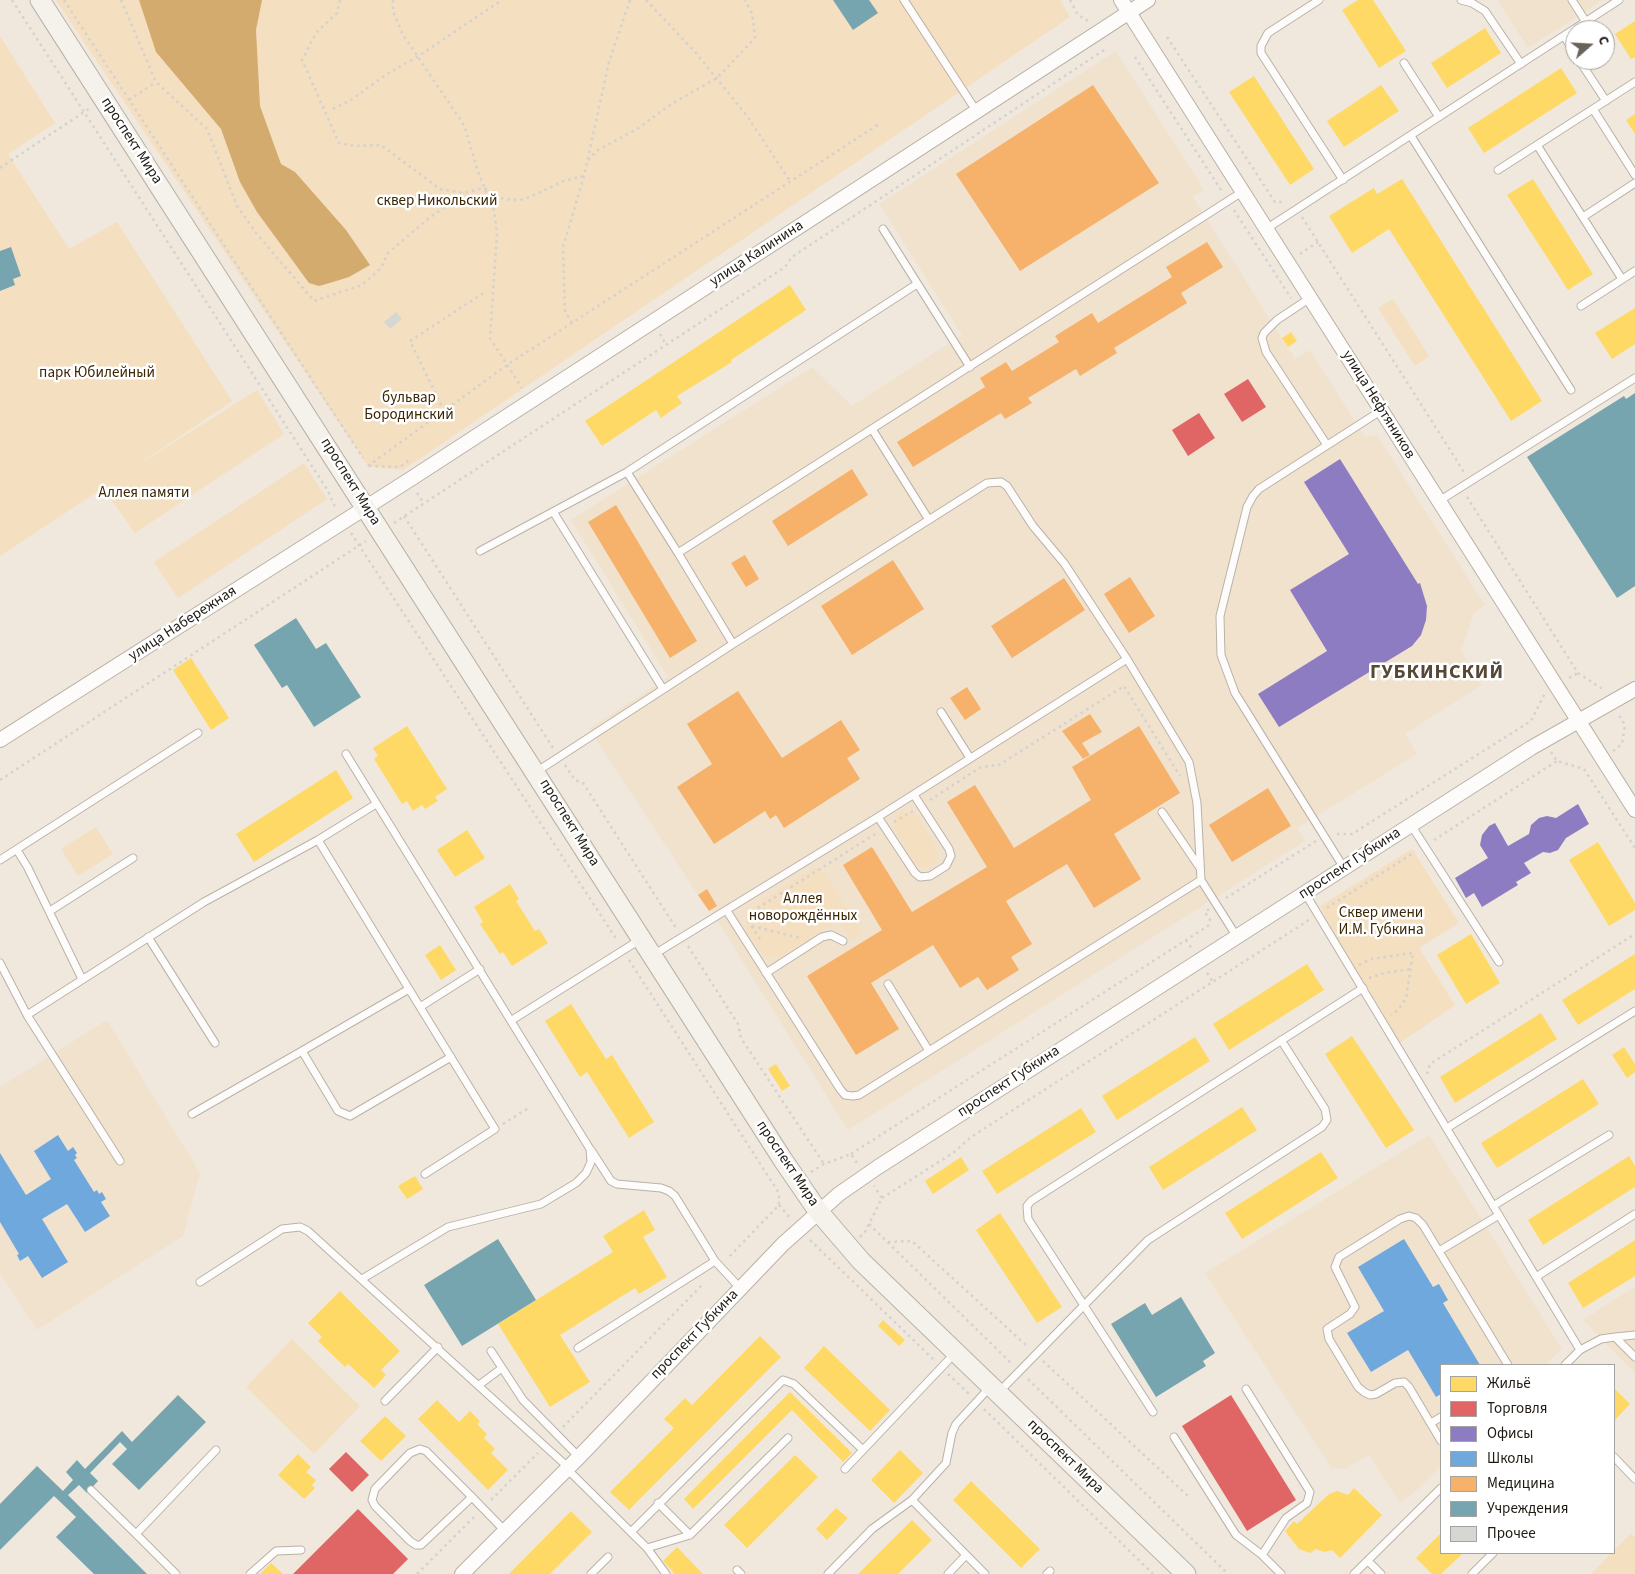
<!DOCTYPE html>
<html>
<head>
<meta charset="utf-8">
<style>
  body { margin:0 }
  #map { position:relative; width:1635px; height:1574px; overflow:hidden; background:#f0e8dc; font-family:"Source Sans 3",sans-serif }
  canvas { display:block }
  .legend { position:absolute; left:1440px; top:1364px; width:175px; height:190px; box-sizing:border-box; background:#fff; border:1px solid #a5a3a0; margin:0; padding:6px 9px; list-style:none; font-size:15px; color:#1f1a12 }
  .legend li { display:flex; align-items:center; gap:10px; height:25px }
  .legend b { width:25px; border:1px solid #a5a3a0 }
  .north { position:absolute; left:1565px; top:20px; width:50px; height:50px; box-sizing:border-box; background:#fff; border:1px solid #a5a3a0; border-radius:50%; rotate:71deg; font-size:14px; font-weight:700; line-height:20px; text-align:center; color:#1f1a12 }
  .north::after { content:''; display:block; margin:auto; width:18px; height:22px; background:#686259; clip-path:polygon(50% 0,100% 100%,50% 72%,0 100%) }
</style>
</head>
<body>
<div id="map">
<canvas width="1635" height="1574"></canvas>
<ul class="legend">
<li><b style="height:14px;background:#ffd966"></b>Жильё</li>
<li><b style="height:14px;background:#e06666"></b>Торговля</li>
<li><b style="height:14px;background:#8e7cc3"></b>Офисы</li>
<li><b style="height:14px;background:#6fa8dc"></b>Школы</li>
<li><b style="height:14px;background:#f6b26b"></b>Медицина</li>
<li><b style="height:14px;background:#76a5af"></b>Учреждения</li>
<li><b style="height:14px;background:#d4d7d2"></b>Прочее</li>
</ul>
<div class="north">С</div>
</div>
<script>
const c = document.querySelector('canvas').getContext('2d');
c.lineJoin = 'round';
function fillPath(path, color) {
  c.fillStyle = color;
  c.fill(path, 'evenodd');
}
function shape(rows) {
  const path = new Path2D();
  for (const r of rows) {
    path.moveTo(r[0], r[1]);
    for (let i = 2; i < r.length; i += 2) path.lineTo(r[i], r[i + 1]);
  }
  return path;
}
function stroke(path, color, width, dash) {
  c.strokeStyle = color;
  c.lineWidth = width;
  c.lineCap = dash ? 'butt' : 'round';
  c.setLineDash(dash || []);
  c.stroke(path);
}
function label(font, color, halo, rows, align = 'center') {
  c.font = font + ' "Source Sans 3",sans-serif';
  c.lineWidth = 5;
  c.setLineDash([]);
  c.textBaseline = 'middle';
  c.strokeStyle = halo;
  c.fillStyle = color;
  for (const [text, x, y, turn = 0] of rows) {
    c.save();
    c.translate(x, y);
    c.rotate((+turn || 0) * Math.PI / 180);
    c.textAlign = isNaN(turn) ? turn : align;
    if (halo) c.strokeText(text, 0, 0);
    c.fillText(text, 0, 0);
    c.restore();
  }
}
const built = shape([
  [1497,0,1603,0,1528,48],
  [1116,51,1204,190,1193,197,1295,359,1310,350,1365,437,1377,435,1485,605,1474,613,1461,651,1482,685,1405,734,1417,754,1297,828,1305,841,848,1130,711,911,709,912,589,729,668,677,571,520,812,367,852,406,962,335,879,204],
  [107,1020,200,1173,183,1236,37,1330,0,1273,0,1087],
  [1429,1135,1562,1349,1545,1365,1441,1365,1441,1466,1416,1491,1400,1503,1369,1455,1345,1469,1331,1468,1205,1273],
  [1635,1286,1635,1373,1583,1320]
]);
const green = shape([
  [56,0,1060,0,1070,17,403,470,368,466],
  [0,36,55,123,8,154,69,249,117,222,232,401,130,470,257,390,284,434,135,533,103,488,0,556],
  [1393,299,1429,356,1415,366,1378,308],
  [304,463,327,499,178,598,154,562],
  [902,810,916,814,938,850,937,860,930,867,920,867,915,863,893,827,895,816],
  [96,827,113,854,78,876,61,849],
  [1412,849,1459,923,1419,948,1455,1005,1400,1043,1368,988,1359,982,1320,906],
  [813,868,824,872,862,934,852,940,838,921,780,957,768,957,762,954,746,929,746,915,754,905],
  [292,1339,360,1406,314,1454,246,1387],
  [1631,1533,1635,1537,1635,1574,1591,1574]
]);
const water = shape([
  [139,0,262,0,256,30,260,106,281,164,295,172,346,230,370,265,349,277,333,282,319,286,309,283,257,212,240,182,221,129,156,52]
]);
const homes = shape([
  [1358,0,1373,0,1406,51,1379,68,1342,10],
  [1635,21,1635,57,1631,59,1615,34],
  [1485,28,1501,53,1447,88,1431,63],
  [1561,68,1577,93,1484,153,1468,128],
  [1254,76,1314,169,1290,185,1229,92],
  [1381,85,1399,111,1344,147,1327,121],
  [1635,114,1635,134,1626,120],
  [1402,179,1542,401,1511,421,1389,229,1352,253,1329,216,1374,188,1377,194],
  [1533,179,1593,274,1568,290,1507,195],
  [790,285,806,310,731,360,732,362,677,396,682,403,661,418,656,410,602,446,585,421],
  [1635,308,1635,344,1612,359,1595,333],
  [1291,332,1297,341,1288,347,1282,338],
  [191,658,229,718,211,730,173,670],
  [407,726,447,789,435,797,438,801,425,809,422,805,413,811,407,801,402,804,374,759,378,756,373,748],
  [336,770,353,798,254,862,236,834],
  [467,830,485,858,455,877,437,850],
  [1598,842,1635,903,1635,910,1609,926,1569,860],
  [510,884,519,899,516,901,535,931,539,929,548,943,512,966,503,952,500,954,480,924,483,922,474,907],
  [1471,934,1500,983,1466,1004,1437,955],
  [440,945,456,970,441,980,425,955],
  [1635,954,1635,989,1578,1025,1562,1000],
  [1307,964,1324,990,1229,1050,1213,1024],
  [571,1004,606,1059,612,1055,654,1122,629,1138,587,1072,580,1077,545,1021],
  [1541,1013,1557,1039,1455,1103,1440,1077],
  [1352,1036,1414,1130,1386,1148,1325,1054],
  [1195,1037,1210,1061,1117,1120,1102,1096],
  [1624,1047,1635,1064,1635,1072,1627,1078,1612,1055],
  [776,1064,790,1086,782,1091,768,1069],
  [1583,1079,1599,1104,1497,1168,1481,1143],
  [1242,1107,1257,1130,1163,1190,1149,1167],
  [1081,1108,1096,1132,997,1194,982,1171],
  [1321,1152,1338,1178,1242,1239,1225,1213],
  [1629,1156,1635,1166,1635,1187,1543,1245,1528,1220],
  [961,1157,969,1170,933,1194,925,1181],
  [415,1176,423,1189,407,1199,398,1186],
  [644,1210,655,1230,643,1237,667,1277,639,1294,635,1288,560,1335,590,1382,550,1407,498,1324,613,1252,603,1236],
  [1000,1213,1062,1307,1037,1323,976,1230],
  [1635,1240,1635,1276,1583,1308,1568,1283],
  [340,1291,400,1351,381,1370,386,1375,374,1388,348,1364,345,1367,318,1341,322,1337,308,1323],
  [883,1320,905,1340,899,1346,878,1326],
  [760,1336,781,1357,629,1510,610,1492,674,1428,664,1419,685,1398,692,1405],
  [824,1346,890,1410,870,1431,804,1368],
  [1614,1388,1630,1404,1614,1421],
  [790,1392,852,1453,843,1462,792,1410,693,1509,684,1499],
  [437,1400,459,1422,470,1411,480,1421,477,1424,487,1434,484,1438,495,1449,491,1453,508,1470,488,1490,418,1419],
  [385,1416,406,1436,381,1461,360,1441],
  [900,1450,923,1473,894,1503,871,1480],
  [298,1454,311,1467,306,1472,316,1480,312,1485,315,1488,304,1499,278,1475],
  [795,1455,818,1477,747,1548,724,1525],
  [971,1481,1040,1549,1021,1568,953,1500],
  [1354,1488,1382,1515,1340,1558,1332,1550,1324,1552,1316,1549,1310,1553,1299,1549,1285,1531,1294,1521,1297,1524,1329,1494,1337,1491,1348,1495],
  [836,1508,848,1518,827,1540,816,1529],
  [571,1511,592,1532,550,1574,509,1574],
  [912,1520,932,1540,898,1574,858,1574],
  [1441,1533,1441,1553,1463,1553,1441,1574,1432,1574,1416,1558],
  [677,1547,702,1573,701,1574,675,1574,663,1561],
  [271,1563,283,1574,260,1574]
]);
const shops = shape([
  [1248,379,1266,407,1242,422,1224,394],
  [1199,413,1215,438,1188,456,1172,430],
  [1231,1395,1296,1500,1247,1531,1182,1426],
  [346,1452,369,1475,352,1492,329,1469],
  [358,1509,408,1559,393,1574,293,1574]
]);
const offices = shape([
  [1340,459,1418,584,1420,583,1427,606,1426,620,1421,635,1412,646,1279,727,1258,694,1327,651,1290,590,1349,554,1304,482],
  [1578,804,1589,824,1566,838,1558,850,1550,853,1543,852,1524,863,1531,873,1516,882,1518,885,1482,907,1474,893,1466,898,1455,878,1488,858,1480,845,1482,835,1489,826,1495,823,1508,846,1529,834,1531,825,1539,818,1547,816,1556,818]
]);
const schools = shape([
  [58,1135,68,1151,73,1147,77,1153,75,1155,77,1158,74,1160,94,1192,97,1190,99,1194,102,1192,106,1199,101,1202,110,1216,85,1232,67,1204,42,1219,68,1262,42,1278,28,1256,20,1261,17,1255,19,1254,0,1222,0,1153,26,1195,51,1179,34,1151],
  [1404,1239,1433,1287,1439,1284,1448,1300,1443,1303,1480,1365,1441,1365,1441,1394,1436,1397,1408,1350,1371,1372,1347,1333,1384,1311,1358,1267]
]);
const health = shape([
  [1093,85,1159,183,1020,271,956,174],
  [1207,242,1223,267,1181,293,1187,303,1114,348,1117,353,1080,376,1076,369,1028,398,1032,403,1005,419,1001,413,913,467,897,442,985,387,980,378,1006,362,1012,371,1059,342,1055,336,1092,313,1098,323,1172,277,1166,267],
  [852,469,868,495,788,546,772,521],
  [616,505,697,641,670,658,588,522],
  [745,555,759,579,746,587,731,563],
  [893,560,924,609,852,655,821,606],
  [1130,577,1155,616,1129,633,1104,594],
  [1064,578,1085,610,1012,658,991,626],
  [967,687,981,709,965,720,950,698],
  [738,691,782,758,841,720,860,750,847,758,860,779,784,828,776,815,770,819,765,811,714,844,677,787,712,764,687,724],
  [1090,714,1102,732,1082,743,1090,755,1083,759,1062,731],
  [1139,726,1180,793,1114,834,1141,879,1094,908,1067,864,1006,901,1032,944,1011,957,1019,970,987,990,978,977,960,988,933,945,871,983,899,1029,856,1055,807,976,882,930,843,865,872,847,912,912,987,867,947,802,975,785,1014,848,1091,800,1072,767],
  [1268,788,1291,826,1232,862,1209,825],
  [707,889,717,906,709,911,698,895]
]);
const public = shape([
  [833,0,869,0,878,13,853,30],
  [11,247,21,276,13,279,15,285,0,291,0,251],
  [1635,393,1635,586,1617,598,1527,457,1624,396,1626,399],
  [296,618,316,649,326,643,361,697,314,727,287,685,282,688,254,645],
  [498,1239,536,1300,462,1346,424,1285],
  [1181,1297,1215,1353,1203,1361,1206,1366,1156,1397,1111,1324,1145,1303,1152,1315],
  [178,1395,206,1422,139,1490,112,1464,127,1449,120,1442,90,1473,98,1481,87,1493,79,1485,68,1495,147,1574,94,1574,56,1537,76,1517,54,1496,0,1550,0,1504,37,1466,63,1491,73,1480,66,1472,77,1460,85,1469,122,1431,132,1442]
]);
const building = shape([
  [396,312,402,319,390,329,384,322]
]);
const path = shape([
  [12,0,328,491,336,509],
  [64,0,363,458],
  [121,0,156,82,207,129,237,206,257,234,314,301,362,285,381,268,388,253,429,218,464,193],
  [340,0,337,13,316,33,302,60,339,143,355,146,381,145,440,189,464,193,484,188,499,198,513,200,525,199,564,181,584,176],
  [393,0,393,11,403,35,464,125,479,175,494,210,497,233,490,338,522,388],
  [646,0,696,53,747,116,790,181],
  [1070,0,1078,15,1088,21],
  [1167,37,1275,202,1286,202],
  [1135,57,1223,193],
  [129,100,156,82],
  [333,109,351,100,387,74,417,57,502,0],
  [588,160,598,150,637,129,670,105,717,78,755,38,752,13,745,0],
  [0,168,90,108],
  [1234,210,1291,298],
  [1302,217,1464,472],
  [1300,254,1318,242],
  [572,323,565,311,563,247,584,176,609,62,630,0],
  [660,334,666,345],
  [444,411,410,341,485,292],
  [368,466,507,365,879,124],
  [369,466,401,467],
  [401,466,411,459],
  [417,493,423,502],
  [1467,497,1578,673,1604,690],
  [404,516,553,748],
  [394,523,785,267,792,257,1107,48],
  [351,533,617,940],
  [1569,678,1578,673],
  [1613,751,1622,744,1625,725,1618,714],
  [1551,752,1557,761,1584,769,1635,848],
  [565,765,575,780,583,783,676,928],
  [0,780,366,541],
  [930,800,981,767,999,765,1124,686,1180,776],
  [894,822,913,811],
  [1337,834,1352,834,1531,721,1545,693],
  [1434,840,1557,761],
  [1226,898,1316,841],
  [1327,908,1415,852],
  [752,926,800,938],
  [760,939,748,921,750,913,877,833],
  [1186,940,1192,949],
  [688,946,738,1024,741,1038,824,1164],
  [629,960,779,1193,779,1205,727,1259],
  [1359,965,1371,959,1413,953,1406,998,1398,1010,1391,1015],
  [1207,973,1213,982],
  [1369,978,1385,973,1411,969],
  [1427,1074,1430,1064,1635,934],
  [503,1124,530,1107],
  [851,1154,1208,926,1210,920,1205,912,1209,909],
  [811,1172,824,1164,851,1154,857,1163],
  [882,1198,953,1153,971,1137,1309,920],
  [779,1205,791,1219],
  [869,1224,1011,1363],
  [860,1237,865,1232,882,1198,874,1186],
  [810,1240,933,1359],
  [888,1242,912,1241,1028,1347],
  [1043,1361,1189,1497],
  [948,1374,969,1394],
  [1028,1379,1228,1574],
  [984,1409,1153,1574],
  [563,1427,704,1283],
  [491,1500,538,1453],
  [417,1574,476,1515]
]);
const service = shape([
  [904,0,977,112],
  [1319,0,1268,33,1261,46,1261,53,1343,180],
  [1461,0,1472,3,1485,11,1521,64],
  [1572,0,1586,22],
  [1564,36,1575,53],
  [1579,60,1606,101],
  [1404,63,1439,117],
  [1593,109,1635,175],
  [1411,136,1571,390],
  [1537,145,1622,279],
  [1498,170,1635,82],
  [1583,217,1635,183],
  [883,229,970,367],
  [1266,229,1619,0],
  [1310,298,1277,320,1264,333,1262,338,1266,352,1327,445],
  [1581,306,1635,271],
  [872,429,929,520],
  [627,472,678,553],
  [1439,501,1635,378],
  [554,513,663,689],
  [480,551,627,472,917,284],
  [733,644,987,483,1001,482,1007,486,1033,526,1064,563,1127,659,1189,762,1197,803,1201,880,1237,937],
  [941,712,970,758],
  [346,754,590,1149,591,1162,586,1173,576,1183,541,1204,448,1227,362,1279],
  [536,772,733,644,678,553,1242,192],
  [1162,812,1200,868],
  [878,817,915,873,920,877,930,876,946,866,951,856,949,849,914,795],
  [1411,825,1499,962],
  [318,840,420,1007],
  [17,850,28,868,82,979],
  [0,860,198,733],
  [1344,868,1235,693,1221,655,1220,616,1247,507,1253,496,1259,489,1382,410],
  [1305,893,1580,1350,1565,1365],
  [50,911,133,858],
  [727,911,840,1089,845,1095,853,1096,859,1095,1201,880],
  [148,937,215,1043],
  [653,955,878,817,1127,659],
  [0,963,27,1015,204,902,318,840,376,804],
  [766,973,822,937,831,935,843,941],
  [888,984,929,1051],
  [27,1015,120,1161],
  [512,1020,641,939],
  [302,1051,409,989],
  [192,1114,302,1051,338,1111,350,1116,451,1057],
  [1447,1128,1635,1011],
  [591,1150,611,1181,617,1184,661,1188,669,1191,675,1196,715,1261,740,1288],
  [425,1174,495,1129,420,1007,480,969],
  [1493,1206,1609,1135],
  [1439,1251,1499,1215],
  [1536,1277,1635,1214],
  [200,1282,282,1229,300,1227,308,1231,569,1468],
  [1615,1337,1635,1335],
  [578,1348,715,1261],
  [1580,1350,1601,1339,1615,1337,1635,1357],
  [491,1351,523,1400,579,1457],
  [479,1385,502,1368],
  [1246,1389,1310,1492,1307,1503,1286,1518,1262,1555],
  [999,1392,1148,1240,1322,1127,1327,1120,1325,1109,1281,1040],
  [385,1401,438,1347],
  [1153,1412,1028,1219,1027,1206,1031,1201,1363,988],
  [1431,1423,1441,1417],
  [1174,1437,1236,1535,1262,1555,1281,1574],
  [1441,1441,1409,1387,1404,1382,1395,1383,1376,1394,1370,1395,1364,1392,1358,1387,1329,1339,1327,1329,1350,1314,1355,1307,1335,1267,1339,1257,1400,1219,1409,1216,1416,1218,1423,1225,1508,1365],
  [1614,1457,1635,1479],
  [567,1469,647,1548,666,1574],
  [845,1469,956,1352],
  [91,1490,136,1534],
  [472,1497,421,1545,416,1545,410,1541,375,1506,372,1500,375,1489,410,1453,420,1449,426,1451,472,1497,505,1531],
  [912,1500,985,1574],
  [658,1503,690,1535],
  [631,1532,783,1380,794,1384,863,1450],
  [647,1548,690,1535,788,1438],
  [1368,1561,1381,1574],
  [737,1570,741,1574],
  [176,1574,136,1534,216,1450],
  [250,1574,276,1551,301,1550],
  [591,1574,608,1557],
  [828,1574,872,1529,912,1500,946,1463,952,1433,956,1424,991,1386],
  [948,1574,966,1555],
  [1047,1574,1050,1571],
  [1354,1574,1441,1488],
  [1472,1574,1493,1553]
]);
const minor = shape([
  [1121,0,1635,810],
  [0,740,409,480,1148,0],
  [462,1574,579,1457,783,1244,839,1194,878,1167,1531,748,1635,689]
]);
const secondary = shape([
  [40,0,783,1160,818,1211,861,1261,1186,1574]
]);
const streetNames = [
  ["проспект Мира",131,141,57],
  ["улица Калинина",757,254,-33],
  ["улица Нефтяников",1378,405,58],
  ["проспект Мира",350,482,58],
  ["улица Набережная",183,624,-33],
  ["проспект Мира",569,823,58],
  ["проспект Губкина",1350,864,-33],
  ["проспект Губкина",1009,1082,-33],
  ["проспект Мира",787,1164,56],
  ["проспект Губкина",695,1335,-46],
  ["проспект Мира",1065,1457,44]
];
const parkNames = [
  ["сквер Никольский",437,202],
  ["парк Юбилейный",97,374],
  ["бульвар",409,399],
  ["Бородинский",409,416],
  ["Аллея памяти",144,494],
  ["Аллея",803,900],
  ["новорождённых",803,917],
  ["Сквер имени",1381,914],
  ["И.М. Губкина",1381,931]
];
const districtNames = [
  ["ГУБКИНСКИЙ",1437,674]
];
fillPath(built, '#f1e2ce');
fillPath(green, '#f4dfc1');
fillPath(water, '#d3ab6e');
fillPath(homes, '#ffd966');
fillPath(shops, '#e06666');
fillPath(offices, '#8e7cc3');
fillPath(schools, '#6fa8dc');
fillPath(health, '#f6b26b');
fillPath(public, '#76a5af');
fillPath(building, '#d4d7d2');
stroke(service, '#b8b2a9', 9);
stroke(minor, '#b8b2a9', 16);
stroke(secondary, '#b8b2a9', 21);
stroke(path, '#d4d1ce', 2.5, [2.5, 4]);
stroke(service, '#fdfcfa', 7);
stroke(minor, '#fdfcfa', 14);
stroke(secondary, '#f5f1eb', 19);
label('15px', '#1f1a12', '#fff', streetNames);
label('15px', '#3c2602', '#fff', parkNames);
c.letterSpacing = '1px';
label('bold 20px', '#554837', '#fff', districtNames);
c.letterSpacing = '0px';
</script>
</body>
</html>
